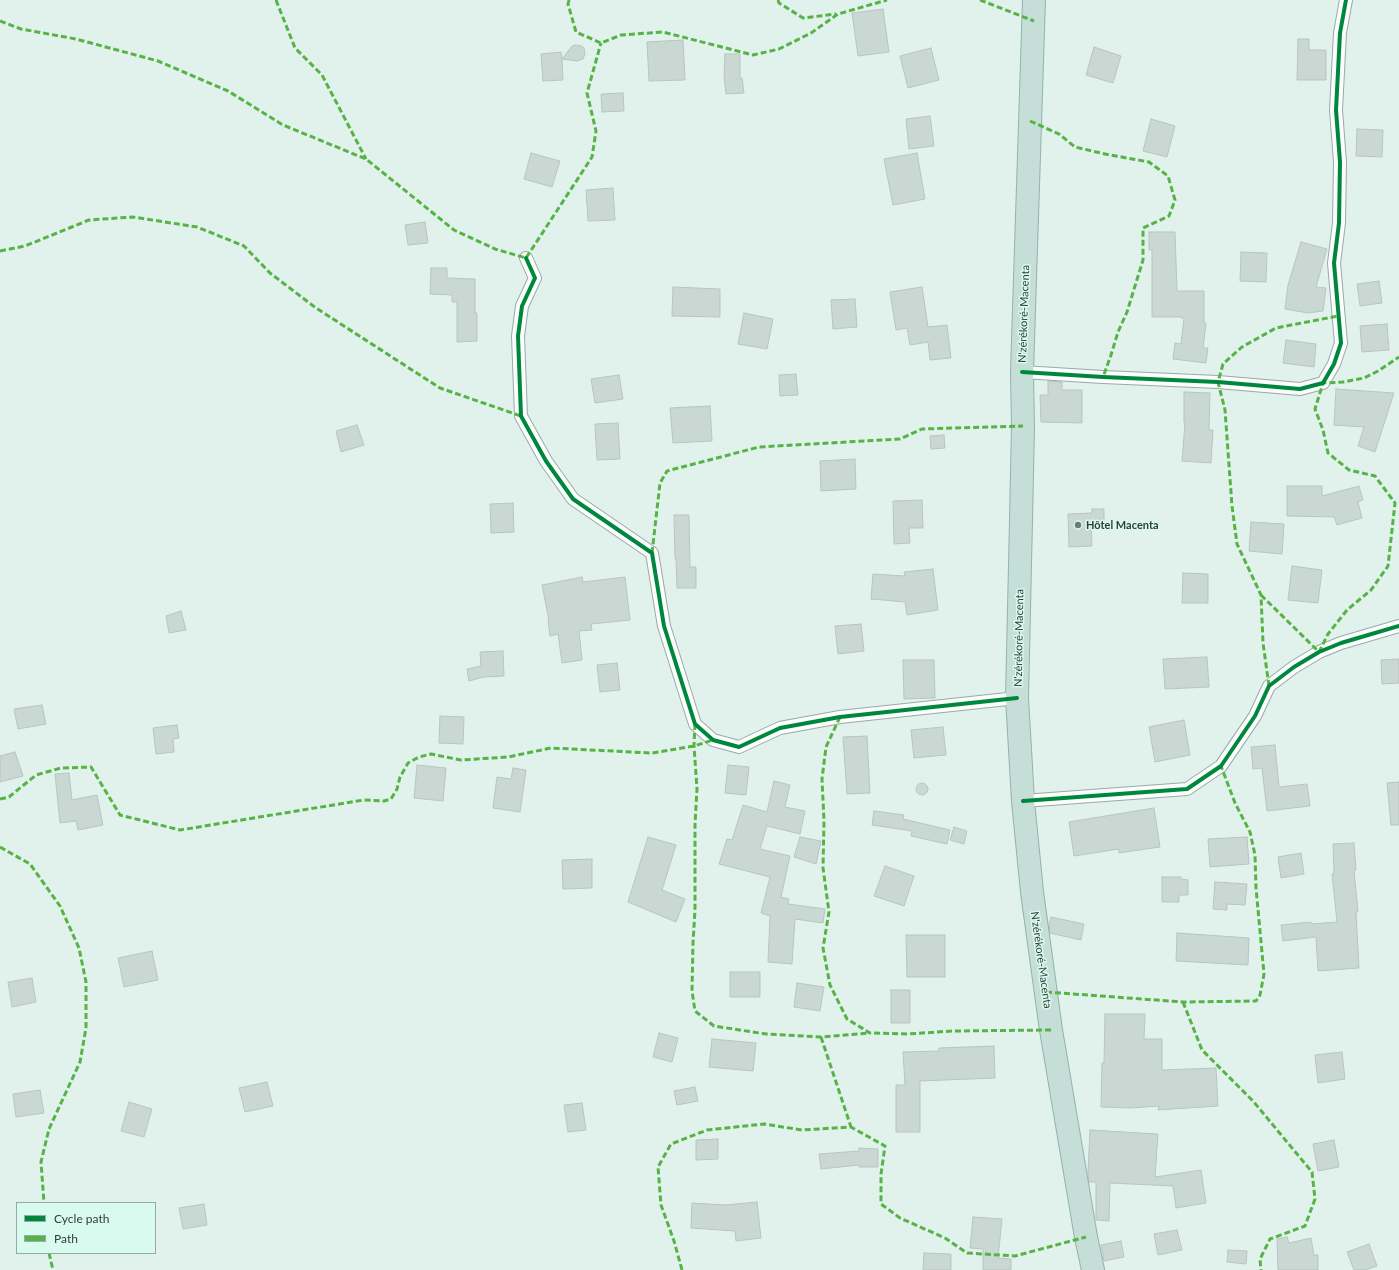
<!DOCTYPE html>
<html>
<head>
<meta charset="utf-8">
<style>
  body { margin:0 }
  #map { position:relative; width:1399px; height:1270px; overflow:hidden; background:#e1f2ec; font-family:Lato,sans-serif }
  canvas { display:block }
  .legend { position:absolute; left:16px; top:1202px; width:140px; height:52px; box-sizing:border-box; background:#d9faee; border:1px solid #95aea5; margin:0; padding:5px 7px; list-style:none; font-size:12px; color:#303d38 }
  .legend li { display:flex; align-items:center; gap:8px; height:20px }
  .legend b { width:20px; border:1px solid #95aea5 }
</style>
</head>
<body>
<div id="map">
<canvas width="1399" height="1270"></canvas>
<ul class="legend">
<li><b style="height:5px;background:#00873e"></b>Cycle path</li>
<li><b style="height:5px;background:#56b346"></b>Path</li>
</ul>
</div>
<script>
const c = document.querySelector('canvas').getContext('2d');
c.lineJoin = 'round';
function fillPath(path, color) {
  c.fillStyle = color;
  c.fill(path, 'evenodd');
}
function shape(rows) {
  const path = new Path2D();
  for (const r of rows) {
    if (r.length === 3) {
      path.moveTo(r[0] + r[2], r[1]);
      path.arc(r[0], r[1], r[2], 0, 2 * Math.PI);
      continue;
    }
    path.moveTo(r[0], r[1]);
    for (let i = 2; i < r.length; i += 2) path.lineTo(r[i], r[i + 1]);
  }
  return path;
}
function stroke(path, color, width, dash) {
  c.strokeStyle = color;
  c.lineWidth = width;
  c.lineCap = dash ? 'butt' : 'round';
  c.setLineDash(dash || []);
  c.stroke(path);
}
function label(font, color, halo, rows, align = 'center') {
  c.font = font + ' Lato,sans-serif';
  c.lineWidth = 3;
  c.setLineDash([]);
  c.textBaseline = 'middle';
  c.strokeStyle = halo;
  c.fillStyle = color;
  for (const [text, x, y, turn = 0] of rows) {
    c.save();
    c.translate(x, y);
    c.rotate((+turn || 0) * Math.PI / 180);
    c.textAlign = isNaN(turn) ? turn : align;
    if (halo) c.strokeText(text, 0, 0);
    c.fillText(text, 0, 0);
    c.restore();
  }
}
const building = shape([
  [883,9,889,52,858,56,852,13,883,9],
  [1298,39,1309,39,1309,50,1326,50,1326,80,1297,80,1298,39],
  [683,40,685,80,649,81,647,42,683,40],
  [575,45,581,46,584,48,585,54,583,59,577,61,562,59,563,80,543,81,541,54,561,52,562,59,572,46,575,45],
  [1094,47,1121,56,1113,83,1086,75,1094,47],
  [931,48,939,80,908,88,900,56,931,48],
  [725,54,740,54,740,79,742,78,744,93,726,94,724,75,725,54],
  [623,93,624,111,602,112,601,94,623,93],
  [930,116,934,146,909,149,906,119,930,116],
  [1151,119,1175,126,1167,157,1143,151,1151,119],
  [1357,129,1383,130,1382,157,1356,156,1357,129],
  [531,153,560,161,552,187,524,179,531,153],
  [917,153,925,199,893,205,884,159,917,153],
  [613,188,615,220,588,221,586,190,613,188],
  [425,222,428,243,408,245,405,225,425,222],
  [1149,232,1175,232,1177,291,1204,291,1204,323,1206,323,1203,348,1208,348,1206,363,1173,359,1175,343,1181,344,1184,318,1181,318,1181,317,1152,317,1152,250,1149,250,1149,232],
  [1301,242,1327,249,1316,287,1326,288,1323,311,1308,313,1285,309,1288,285,1301,242],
  [1241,252,1267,253,1266,282,1240,281,1241,252],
  [431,268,447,268,447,278,475,279,475,313,477,313,477,341,457,342,457,302,452,302,452,295,430,294,431,268],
  [1379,281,1382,303,1360,306,1357,284,1379,281],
  [673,287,720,289,720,317,672,316,673,287],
  [922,287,928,327,947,325,951,358,930,360,928,342,910,345,907,328,896,330,890,292,922,287],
  [855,299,857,327,833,329,831,300,855,299],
  [744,313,773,319,767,349,738,344,744,313],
  [1387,324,1389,350,1362,352,1360,326,1387,324],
  [1286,340,1316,344,1314,367,1283,363,1286,340],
  [796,374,798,395,780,396,779,375,796,374],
  [619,375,623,399,595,403,591,379,619,375],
  [1048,381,1062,382,1062,390,1082,390,1082,423,1041,422,1040,395,1048,395,1048,381],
  [1336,389,1394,393,1375,452,1358,446,1364,427,1334,425,1336,389],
  [1184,392,1210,393,1209,430,1213,430,1211,463,1182,461,1185,423,1184,423,1184,392],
  [710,406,712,441,673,443,670,408,710,406],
  [618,423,620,459,597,460,595,424,618,423],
  [357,425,364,445,341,452,336,431,357,425],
  [944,435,945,448,931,449,930,436,944,435],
  [855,459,856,489,821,491,820,461,855,459],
  [1287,486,1322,486,1322,496,1359,486,1363,500,1358,502,1362,518,1337,525,1334,517,1287,516,1287,486],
  [922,500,923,528,909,528,910,543,894,544,893,501,922,500],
  [513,503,514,532,491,533,490,504,513,503],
  [1092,509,1104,509,1104,524,1091,524,1092,546,1069,547,1068,514,1092,513,1092,509],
  [674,515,689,515,690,567,696,567,696,588,677,588,676,559,675,559,674,515],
  [1251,522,1284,524,1282,554,1249,551,1251,522],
  [1292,566,1322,570,1318,603,1288,600,1292,566],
  [933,569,938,610,907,615,905,602,871,599,873,574,905,576,904,572,933,569],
  [1183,573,1208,574,1208,603,1182,603,1183,573],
  [582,577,583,582,625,577,630,620,591,624,592,630,579,631,582,660,562,663,558,634,550,636,548,620,549,620,542,585,582,577],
  [181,611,186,630,169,633,166,616,181,611],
  [861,624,864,651,838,654,835,626,861,624],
  [503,651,504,676,484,677,469,681,467,669,481,666,480,652,503,651],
  [1207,657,1209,687,1165,689,1163,659,1207,657],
  [1399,659,1399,683,1382,684,1381,660,1399,659],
  [903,660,934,660,935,698,904,699,903,660],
  [617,663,620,690,600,692,597,665,617,663],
  [42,705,46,724,18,729,14,709,42,705],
  [440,716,464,717,463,744,439,743,440,716],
  [1184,720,1190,755,1155,762,1149,727,1184,720],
  [177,725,179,738,173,739,174,752,156,754,153,728,177,725],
  [943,727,946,755,914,758,911,730,943,727],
  [867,736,870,793,847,794,843,737,867,736],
  [1275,745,1279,787,1307,784,1310,806,1267,811,1262,768,1253,769,1251,747,1275,745],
  [15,752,23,776,0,782,0,756,15,752],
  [417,765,446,768,443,801,414,798,417,765],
  [728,765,749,767,746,795,725,793,728,765],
  [513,768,526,770,520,812,493,808,497,777,511,779,513,768],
  [69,773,72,800,97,795,103,825,78,830,76,821,60,823,55,774,69,773],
  [774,781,790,785,785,807,805,811,800,834,767,826,760,849,790,856,781,897,789,899,788,904,825,909,823,923,795,919,792,964,768,962,770,916,761,913,770,877,719,864,727,839,732,840,743,805,767,812,774,781],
  [1399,782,1399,825,1391,825,1387,783,1399,782],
  [922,789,6],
  [1154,808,1160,847,1119,853,1119,849,1074,856,1069,822,1154,808],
  [874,811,904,815,903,819,950,830,947,844,911,836,912,831,872,825,874,811],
  [954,827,967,831,964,844,950,840,954,827],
  [648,837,676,845,662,890,685,899,676,922,628,902,648,837],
  [800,837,821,841,816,864,794,857,800,837],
  [1247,837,1249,864,1210,867,1208,839,1247,837],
  [1354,843,1356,870,1354,870,1358,912,1356,912,1359,968,1318,971,1316,937,1283,941,1281,925,1311,922,1311,924,1337,922,1332,874,1334,874,1333,844,1354,843],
  [1301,853,1304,874,1281,878,1278,857,1301,853],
  [592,859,592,888,563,889,562,860,592,859],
  [885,866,914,876,904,906,874,896,885,866],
  [1162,877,1181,877,1181,879,1188,880,1188,895,1179,895,1179,902,1162,902,1162,877],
  [1215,882,1247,884,1245,905,1227,904,1227,910,1213,909,1215,882],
  [1051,917,1084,924,1081,940,1050,933,1049,924,1051,917],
  [1177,933,1249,938,1248,965,1176,961,1177,933],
  [906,935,945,935,945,977,907,977,906,935],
  [152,951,158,980,124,987,118,958,152,951],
  [730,972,760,972,760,997,730,997,730,972],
  [32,978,36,1002,12,1007,8,982,32,978],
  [797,983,824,987,820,1011,794,1007,797,983],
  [891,990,910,990,910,1023,891,1023,891,990],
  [1105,1014,1145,1014,1144,1039,1162,1039,1162,1070,1216,1068,1218,1106,1158,1110,1159,1106,1130,1108,1101,1107,1102,1063,1104,1063,1105,1014],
  [659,1033,678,1038,672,1062,653,1057,659,1033],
  [712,1039,756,1043,753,1071,709,1067,712,1039],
  [994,1046,995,1078,920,1081,920,1132,896,1132,896,1085,905,1085,903,1052,939,1051,939,1048,994,1046],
  [1342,1052,1345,1079,1318,1083,1315,1055,1342,1052],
  [267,1082,273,1106,245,1112,239,1088,267,1082],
  [695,1087,698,1101,677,1105,674,1091,695,1087],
  [40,1090,44,1113,16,1117,13,1094,40,1090],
  [129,1102,152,1109,144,1137,121,1131,129,1102],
  [582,1103,586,1130,568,1132,564,1105,582,1103],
  [1090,1130,1158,1134,1155,1177,1201,1170,1206,1203,1176,1208,1173,1186,1110,1183,1109,1221,1096,1220,1096,1182,1089,1182,1088,1172,1090,1130],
  [718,1139,718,1159,696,1160,696,1140,718,1139],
  [1334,1140,1339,1167,1318,1171,1313,1144,1334,1140],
  [859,1148,878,1149,878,1167,859,1167,859,1165,821,1169,819,1154,859,1151,859,1148],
  [757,1202,761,1238,736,1241,735,1231,691,1228,692,1203,726,1205,757,1202],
  [204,1204,207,1225,183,1229,179,1208,204,1204],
  [973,1217,1002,1219,998,1258,1011,1259,1011,1270,983,1270,983,1249,970,1248,973,1217],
  [1177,1230,1182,1250,1158,1255,1154,1234,1177,1230],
  [1287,1237,1289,1243,1311,1238,1314,1255,1318,1255,1318,1270,1278,1270,1277,1239,1287,1237],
  [1121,1241,1124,1257,1104,1261,1101,1245,1121,1241],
  [1369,1244,1377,1266,1365,1270,1354,1270,1347,1252,1369,1244],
  [1228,1250,1247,1251,1246,1264,1227,1262,1228,1250],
  [924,1253,951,1254,951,1270,923,1270,924,1253]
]);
const street = shape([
  [526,258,535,278,522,306,518,336,521,416,546,461,573,499,652,553,664,626,695,724,713,740,739,747,780,728,840,717,1017,698],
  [1022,372,1103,377,1218,382,1300,389,1323,383,1334,364,1341,343,1334,263,1339,223,1340,162,1336,110,1340,33,1346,0],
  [1023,801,1187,789,1221,766,1255,716,1269,686,1294,667,1319,652,1341,643,1399,626]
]);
const highway = shape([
  [1034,0,1022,372,1023,426,1021,520,1017,698,1023,801,1032,892,1051,1030,1086,1237,1093,1270]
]);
const quiet = shape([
  [276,0,295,48,322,75,366,159],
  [569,0,568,4,576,32,601,43,621,35,663,32,753,55,779,49,811,33,838,14,887,0],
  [778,0,779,3,803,18,836,14],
  [980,0,1034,21],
  [0,21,21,29,76,39,158,61,228,91,283,125,366,159,454,230,495,249,526,258,592,157,596,131,587,93,601,43],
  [1030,121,1059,134,1075,147,1105,154,1149,162,1168,176,1175,200,1169,216,1143,228,1143,260,1127,312,1118,332,1111,355,1103,377],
  [0,251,25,246,89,220,133,217,197,227,244,246,270,273,316,308,440,388,521,416],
  [652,553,660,483,667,471,759,447,900,439,922,429,1023,426],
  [1261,595,1319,652,1328,634,1347,610,1371,590,1388,566,1395,503,1375,476,1349,470,1328,453,1323,430,1315,409,1323,383,1343,382,1364,378,1378,371,1399,357],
  [1269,686,1263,643,1261,595,1237,544,1232,506,1225,410,1218,382,1223,364,1242,347,1276,328,1338,316],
  [840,717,826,747,822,779,824,821,823,868,829,912,823,948,830,985,847,1019,870,1033,908,1034,952,1031,1051,1030],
  [695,724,694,746,697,789,695,824,695,910,693,943,692,991,695,1011,714,1026,766,1034,821,1037,870,1033],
  [0,799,9,797,36,775,61,768,91,767,120,815,180,830,364,800,384,801,391,799,397,789,400,777,408,763,419,757,431,754,461,760,508,757,551,748,652,753,694,746,713,740],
  [0,847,30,864,60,906,79,948,86,982,86,1028,80,1062,49,1129,41,1162,44,1203],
  [1046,992,1183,1002,1256,1001,1260,995,1264,974,1256,888,1255,855,1250,832,1235,803,1221,766],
  [1183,1002,1202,1050,1253,1101,1312,1172,1315,1199,1305,1226,1270,1239,1260,1259,1261,1270],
  [821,1037,851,1127],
  [49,1253,53,1270],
  [682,1270,674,1241,661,1205,658,1167,671,1144,707,1130,764,1124,802,1130,851,1127,885,1146,881,1174,881,1204,900,1218,945,1238,967,1253,1015,1256,1086,1237]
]);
const cycleway = shape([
  [526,258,535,278,522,306,518,336,521,416,546,461,573,499,652,553,664,626,695,724,713,740,739,747,780,728,840,717,1017,698],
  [1022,372,1103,377,1218,382,1300,389,1323,383,1334,364,1341,343,1334,263,1339,223,1340,162,1336,110,1340,33,1346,0],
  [1023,801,1187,789,1221,766,1255,716,1269,686,1294,667,1319,652,1341,643,1399,626]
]);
const markers = [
  [1078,525,4,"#6e7c77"]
];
const streetNames = [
  ["N'zérékoré-Macenta",1024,314,-88],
  ["N'zérékoré-Macenta",1019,638,-89],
  ["N'zérékoré-Macenta",1041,960,82]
];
const poiNames = [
  ["Hôtel Macenta",1086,525]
];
fillPath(building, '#cad8d3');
stroke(building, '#b7c5c0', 1);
stroke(street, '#9ca9a4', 14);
stroke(highway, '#93b3aa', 24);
stroke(street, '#fafdfc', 12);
stroke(highway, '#c6ded8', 22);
stroke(quiet, '#56b346', 3, [6, 3]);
stroke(cycleway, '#00873e', 4);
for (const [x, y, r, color] of markers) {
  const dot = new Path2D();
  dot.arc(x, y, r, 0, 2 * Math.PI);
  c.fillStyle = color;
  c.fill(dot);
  stroke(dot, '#d9faee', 1.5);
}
label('11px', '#303d38', '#d9faee', streetNames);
label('bold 11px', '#303d38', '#d9faee', poiNames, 'left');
</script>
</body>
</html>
